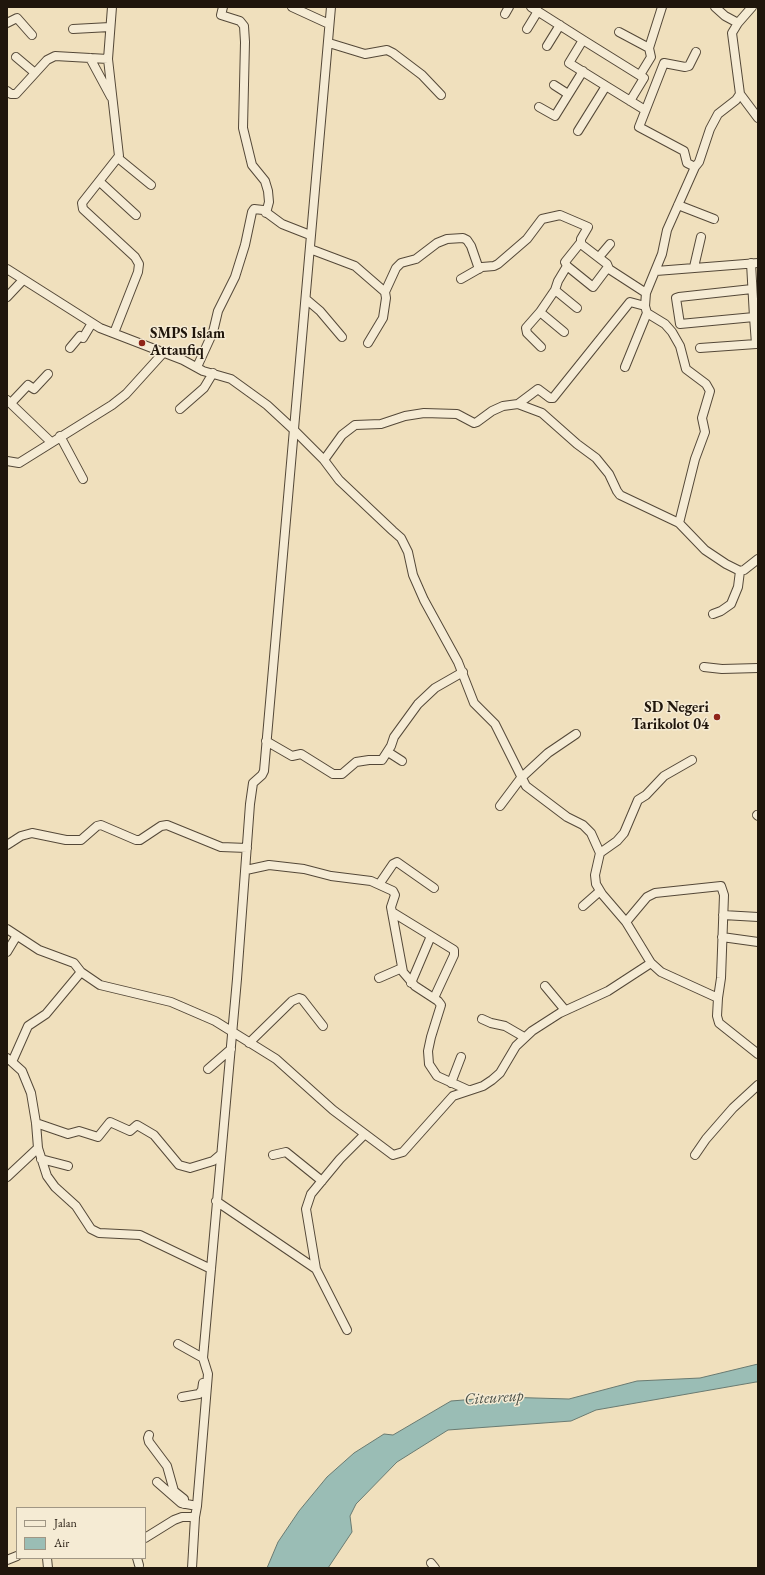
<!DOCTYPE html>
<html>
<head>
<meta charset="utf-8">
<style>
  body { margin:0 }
  #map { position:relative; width:765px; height:1575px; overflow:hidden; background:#f0e0bd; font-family:"EB Garamond",serif }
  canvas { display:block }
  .frame { position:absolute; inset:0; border:8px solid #20160c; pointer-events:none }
  .legend { position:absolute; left:16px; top:1507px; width:130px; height:52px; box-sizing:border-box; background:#f5ebd4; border:1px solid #a09684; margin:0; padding:5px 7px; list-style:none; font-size:12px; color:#20160c }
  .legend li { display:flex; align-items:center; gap:8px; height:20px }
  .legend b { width:20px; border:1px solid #a09684 }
</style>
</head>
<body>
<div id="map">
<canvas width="765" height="1575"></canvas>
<div class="frame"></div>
<ul class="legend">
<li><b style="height:5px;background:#f5ebd4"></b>Jalan</li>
<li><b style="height:11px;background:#9abdb5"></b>Air</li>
</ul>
</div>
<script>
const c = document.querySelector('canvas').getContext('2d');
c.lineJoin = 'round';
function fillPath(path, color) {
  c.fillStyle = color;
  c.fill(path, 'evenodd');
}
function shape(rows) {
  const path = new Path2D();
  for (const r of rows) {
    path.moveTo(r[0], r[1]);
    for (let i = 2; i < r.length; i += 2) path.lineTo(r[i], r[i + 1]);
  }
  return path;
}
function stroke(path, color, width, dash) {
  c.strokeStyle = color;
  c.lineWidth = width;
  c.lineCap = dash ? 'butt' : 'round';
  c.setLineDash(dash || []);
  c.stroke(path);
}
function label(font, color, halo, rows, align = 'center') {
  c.font = font + ' "EB Garamond",serif';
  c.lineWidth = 3;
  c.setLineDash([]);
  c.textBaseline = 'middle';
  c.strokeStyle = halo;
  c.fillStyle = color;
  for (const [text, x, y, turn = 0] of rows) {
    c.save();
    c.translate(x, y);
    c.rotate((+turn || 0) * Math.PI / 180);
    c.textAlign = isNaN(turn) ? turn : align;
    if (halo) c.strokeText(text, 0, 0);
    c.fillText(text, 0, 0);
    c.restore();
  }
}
const water = shape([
  [758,1364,758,1382,756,1382,596,1410,571,1421,448,1430,397,1462,356,1504,350,1516,352,1532,328,1568,267,1568,278,1542,299,1511,327,1477,354,1453,384,1434,393,1435,451,1401,501,1397,569,1399,637,1381,700,1378,758,1364]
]);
const minor = shape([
  [112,7,108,59,119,156,82,203,83,209,135,257,139,264,138,272,114,333],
  [223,7,221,15,240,21,244,26,245,42,243,128,252,165,265,181,268,191,269,202,266,213],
  [292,7,329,24],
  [531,7,583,40],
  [715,7,725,16,738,23],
  [505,14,509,7],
  [7,23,17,18,32,35],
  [73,29,110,27],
  [527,29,538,11],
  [619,32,649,48,651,57,640,75],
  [329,43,365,54,387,50,393,53,422,75,441,95],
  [547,46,560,25],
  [649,48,662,7],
  [16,57,35,73],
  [90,58,111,97],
  [554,85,568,94],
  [7,91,11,94,16,94,47,60,55,56,108,59],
  [740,94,758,118],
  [630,101,644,78,583,40,569,63,606,86,645,110],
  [539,107,555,116,583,71],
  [578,131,606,86],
  [118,158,151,185],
  [695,167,687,163,684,151,639,127,664,63,685,67,689,66,696,52],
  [100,182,136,215],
  [678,205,714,219],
  [310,249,355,266,385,292,386,298,383,318,368,343],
  [599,257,610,244],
  [751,263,754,317,756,344,758,344],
  [567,266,565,262,581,242],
  [694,267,701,237],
  [7,269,100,328,183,360,203,371,231,379,267,405,294,430,324,460,339,480,393,531,401,538,408,552,413,575,424,600,458,662,474,703,495,724,526,786,567,817,583,825,591,833,600,853,595,875,596,884,602,894,626,922,651,963,661,972,718,998,717,1016,719,1023,758,1054],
  [656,271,758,263],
  [461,279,482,267,494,266,498,264,527,239,542,219,560,215,588,227,581,239,581,244,607,264,609,269,646,293],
  [752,289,679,297,676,298,680,324,754,317],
  [555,290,577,308],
  [385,292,396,268,401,263,416,259,437,243,447,239,463,238,467,240,471,246,479,269],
  [7,297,23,280],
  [307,300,320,311,342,337],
  [540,312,564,332],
  [541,347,527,333,526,328,540,312,555,290,558,281,567,266,593,287,608,267],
  [70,348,80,336,83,338,92,323],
  [700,348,756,344],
  [197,367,213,332,218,311,235,277,245,245,252,212,254,209,263,210,282,224,310,235],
  [625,367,647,313],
  [7,400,51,442],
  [11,403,28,385,34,389,48,374],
  [518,404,538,389,550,398,553,398,630,302,645,306],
  [180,409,204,388,213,373],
  [60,436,83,479],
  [324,460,342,435,355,425,381,424,405,416,424,413,457,414,474,423,477,422,492,411,503,406,518,404,542,413,577,444,596,458,609,474,617,491,620,495,679,523,705,550,726,564,740,571,744,570,758,559],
  [7,461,19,463,112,405,126,394,164,352],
  [679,523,695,459,705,432,702,418,710,391,706,384,686,369,680,346,672,332,665,324,647,313,645,306,646,293,662,254,667,230,695,167,699,162,710,129,718,114,736,100,740,94,732,33,738,23,752,7],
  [713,614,721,611,731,604,738,587,740,571],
  [704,667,722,669,758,668],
  [266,741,292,756,301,754,333,774,342,774,356,762,369,760,382,760,391,746,394,737,418,704,435,688,463,672],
  [388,752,402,761],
  [500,806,521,778,548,753,576,734],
  [757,815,758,816],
  [7,845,21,836,32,833,66,840,81,840,97,826,101,825,136,840,140,840,161,826,167,825,221,847,247,848],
  [600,853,617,841,624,833,638,800,646,795,664,776,692,760],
  [246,870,269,865,304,869,331,876,371,881,393,891,395,895,391,907,403,972,415,986,438,1001,441,1005,431,1037,428,1051,429,1064,437,1076,468,1090],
  [380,883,393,864,397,862,434,888],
  [583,906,600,891],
  [392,912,454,950,454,955,434,998],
  [723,915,758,917],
  [626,922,647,897,655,893,721,886,724,895,721,978,718,998],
  [7,929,39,950,74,963,81,972,100,985,171,1002,215,1021,276,1059,333,1110,393,1155,403,1152,453,1096,483,1086,492,1080,500,1073,516,1046,532,1031,560,1013,608,991,651,963],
  [722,937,758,942],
  [7,952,16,937],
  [379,978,402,968],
  [411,983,431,936],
  [545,986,565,1010],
  [482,1019,491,1023,505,1026,524,1037],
  [249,1043,292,1001,299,998,302,999,323,1026],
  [7,1058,12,1062,28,1026,46,1014,81,972],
  [12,1062,22,1071,31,1093,36,1123,38,1148,47,1176,55,1187,76,1206,91,1229,99,1233,140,1235,211,1269],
  [208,1069,231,1049],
  [451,1083,461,1057],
  [36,1123,68,1134,79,1131,98,1137,110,1122,130,1131,137,1125,154,1135,179,1165,190,1168,213,1161,220,1155],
  [273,1155,286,1152,322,1181],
  [695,1155,706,1139,733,1108,758,1085],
  [41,1159,68,1166],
  [7,1177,38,1148],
  [216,1201,316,1269],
  [347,1330,316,1269,306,1209,311,1194,340,1159,365,1134],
  [178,1344,203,1358],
  [182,1397,199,1394,202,1390,203,1383],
  [149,1435,148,1438,149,1442,167,1466,174,1491,184,1499,184,1504],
  [157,1482,181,1503,197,1506],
  [145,1538,174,1520,182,1517,195,1517,197,1506,208,1374,203,1358,237,979,250,804,253,783,262,775,264,771,331,7],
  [47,1558,48,1568],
  [137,1558,139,1565],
  [7,1560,17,1556],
  [431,1563,435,1568],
  [192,1568,195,1517]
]);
const markers = [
  [142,343,4,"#8f2418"],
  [717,717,4,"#8f2418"]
];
const poiNames = [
  ["SMPS Islam",150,334],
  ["Attaufiq",150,351],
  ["SD Negeri",709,708,"right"],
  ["Tarikolot 04",709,725,"right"]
];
const waterNames = [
  ["Citeureup",494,1398,-4]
];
fillPath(water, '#9abdb5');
stroke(water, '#697a71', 1);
stroke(minor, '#544838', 10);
stroke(minor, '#f5ebd4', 8);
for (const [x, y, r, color] of markers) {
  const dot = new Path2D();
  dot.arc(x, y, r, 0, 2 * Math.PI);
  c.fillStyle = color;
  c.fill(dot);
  stroke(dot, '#f5ebd4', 1.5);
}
label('bold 15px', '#20160c', '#f5ebd4', poiNames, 'left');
label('italic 16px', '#4b5047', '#f5ebd4', waterNames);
</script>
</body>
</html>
